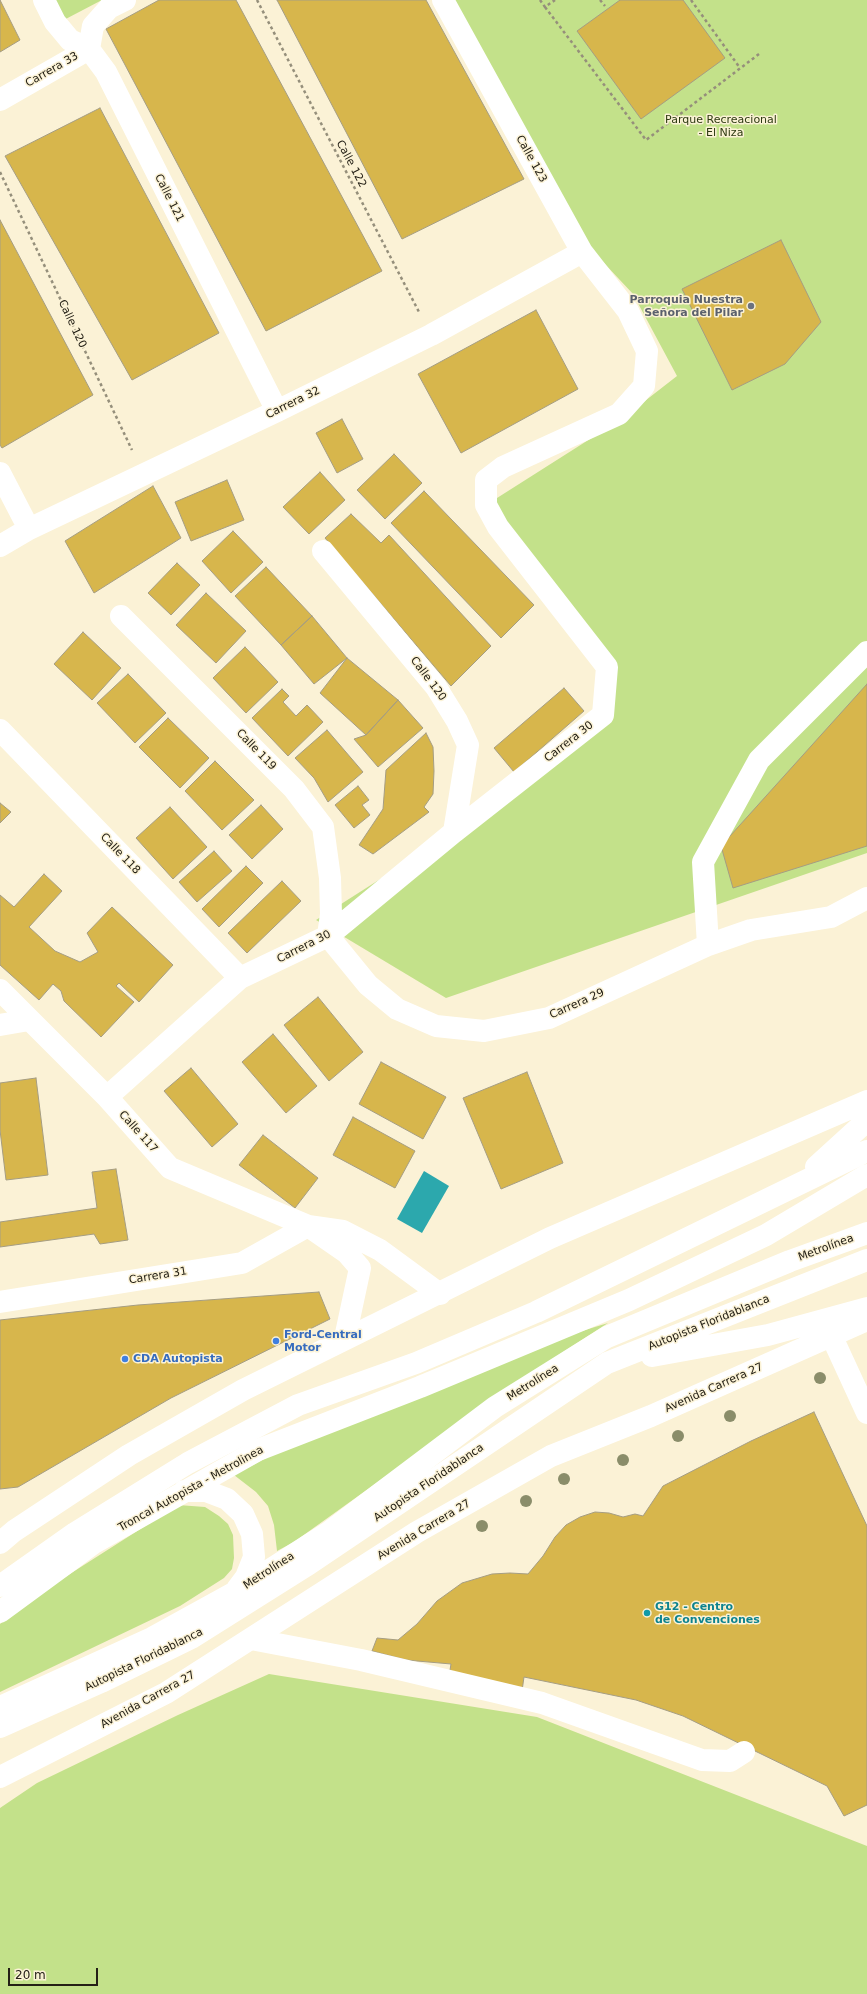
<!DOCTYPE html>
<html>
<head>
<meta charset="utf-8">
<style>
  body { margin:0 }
  #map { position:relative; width:867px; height:1994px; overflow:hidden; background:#fbf2d6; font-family:"DejaVu Sans",sans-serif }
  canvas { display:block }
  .scale { position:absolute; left:8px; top:1968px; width:90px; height:18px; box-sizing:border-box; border:2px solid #242016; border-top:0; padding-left:5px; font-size:12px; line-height:14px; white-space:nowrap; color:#242016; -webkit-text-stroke:3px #fbf2d6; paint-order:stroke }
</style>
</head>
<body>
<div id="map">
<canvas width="867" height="1994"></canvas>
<div class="scale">20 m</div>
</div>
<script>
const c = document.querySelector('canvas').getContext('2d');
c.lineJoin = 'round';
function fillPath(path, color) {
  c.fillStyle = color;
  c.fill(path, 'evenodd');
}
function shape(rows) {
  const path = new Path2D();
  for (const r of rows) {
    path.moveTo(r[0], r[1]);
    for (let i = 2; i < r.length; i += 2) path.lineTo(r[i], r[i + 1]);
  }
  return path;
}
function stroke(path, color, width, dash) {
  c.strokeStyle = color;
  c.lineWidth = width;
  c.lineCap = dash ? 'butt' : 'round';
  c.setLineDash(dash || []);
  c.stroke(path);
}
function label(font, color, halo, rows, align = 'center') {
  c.font = font + ' "DejaVu Sans",sans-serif';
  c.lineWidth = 3;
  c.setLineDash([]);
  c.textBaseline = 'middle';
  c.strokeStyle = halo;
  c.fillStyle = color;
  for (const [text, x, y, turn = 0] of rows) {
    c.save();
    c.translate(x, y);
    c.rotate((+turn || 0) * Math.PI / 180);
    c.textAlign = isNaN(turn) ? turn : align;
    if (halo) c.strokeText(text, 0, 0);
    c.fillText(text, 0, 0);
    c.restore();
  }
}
const green = shape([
  [48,0,102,0,60,22],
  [450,0,867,0,867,853,446,998,316,920,454,832,603,715,607,667,486,505,623,418,677,376,633,294,589,247],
  [608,1323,523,1378,294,1542,277,1551,274,1525,268,1506,256,1492,234,1475,276,1453,572,1334],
  [178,1505,205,1507,219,1516,228,1524,233,1535,234,1558,232,1569,224,1578,180,1606,0,1692,0,1624,40,1593],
  [269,1674,537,1717,867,1846,867,1994,0,1994,0,1808,37,1783,178,1715]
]);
const water = shape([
  [424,1171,449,1186,422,1233,397,1219]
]);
const building = shape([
  [0,0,20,40,0,52,0,0],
  [159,0,236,0,382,271,266,331,106,29,159,0],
  [277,0,426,0,524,179,402,239,277,0],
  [620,0,683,0,725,58,641,119,577,31,620,0],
  [100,108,219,333,132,380,5,156,100,108],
  [0,220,93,395,2,448,0,445,0,220],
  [781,240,821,322,785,364,732,390,682,289,781,240],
  [536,310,578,389,461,453,418,374,536,310],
  [342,419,363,459,337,473,316,433,342,419],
  [394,454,422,483,385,519,357,490,394,454],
  [320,472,345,500,309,534,283,507,320,472],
  [227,480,244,520,191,541,175,502,227,480],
  [153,486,181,538,94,593,65,541,153,486],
  [424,491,534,605,501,638,391,523,424,491],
  [351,514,381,543,389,535,491,646,451,686,325,538,351,514],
  [233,531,263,562,231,593,202,561,233,531],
  [177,563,200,585,171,615,148,593,177,563],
  [266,567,312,616,281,645,235,596,266,567],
  [206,593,246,631,216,663,176,625,206,593],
  [312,616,347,658,314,684,281,645,312,616],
  [83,632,121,668,92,700,54,664,83,632],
  [245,647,278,682,246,713,213,678,245,647],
  [347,658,398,700,366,735,320,693,347,658],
  [128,674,166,713,135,743,97,703,128,674],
  [867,684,867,846,733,888,721,846,867,684],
  [564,688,584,711,514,772,494,748,564,688],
  [282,689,289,696,283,702,296,716,307,705,323,722,288,756,252,718,282,689],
  [398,700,423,728,378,767,354,739,366,735,398,700],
  [168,718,209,758,180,788,139,747,168,718],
  [327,730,363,772,328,802,314,778,295,758,327,730],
  [426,733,433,747,434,771,433,794,424,807,429,812,373,854,359,845,383,809,386,770,426,733],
  [215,761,254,800,222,830,185,791,215,761],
  [358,786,369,800,362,805,370,815,354,828,335,805,358,786],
  [0,803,11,812,0,823,0,803],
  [261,805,283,829,252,859,229,835,261,805],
  [170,807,207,847,173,879,136,838,170,807],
  [214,851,232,871,197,902,179,882,214,851],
  [246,866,263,883,219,927,202,909,246,866],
  [44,874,62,891,29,927,55,951,80,962,98,952,87,933,112,907,173,965,139,1002,119,983,116,986,134,1002,101,1037,64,1001,61,991,53,984,39,1000,0,965,0,895,14,907,44,874],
  [282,881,301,901,247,953,228,933,282,881],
  [318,997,363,1052,329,1081,284,1025,318,997],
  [273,1034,317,1086,286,1113,242,1062,273,1034],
  [381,1062,446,1097,423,1139,359,1104,381,1062],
  [191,1068,238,1124,212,1147,164,1091,191,1068],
  [527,1072,563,1163,501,1189,463,1098,527,1072],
  [36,1078,48,1175,6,1180,0,1130,0,1083,36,1078],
  [353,1117,415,1151,395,1188,333,1155,353,1117],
  [263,1135,318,1178,295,1208,239,1165,263,1135],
  [116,1169,128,1240,100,1244,94,1234,0,1247,0,1222,97,1208,92,1172,116,1169],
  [319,1292,330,1319,171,1398,18,1487,0,1489,0,1320,138,1305,319,1292],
  [814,1412,867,1526,867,1805,844,1816,827,1786,683,1716,636,1700,524,1677,522,1691,449,1676,451,1664,406,1660,372,1651,377,1638,398,1640,417,1624,437,1601,462,1583,492,1574,510,1573,528,1574,543,1556,555,1537,566,1525,580,1517,595,1512,609,1513,623,1517,635,1514,643,1516,663,1486,751,1441,814,1412]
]);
const path = shape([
  [257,0,419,312],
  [540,0,545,7,555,0],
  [600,0,605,6],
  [691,0,740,68],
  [545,7,646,140,759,54],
  [0,172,132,450]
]);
const minor = shape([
  [44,0,55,22,70,40,89,49,106,72,277,411],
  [0,100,89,49,93,26,109,8,125,0],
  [0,473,29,529],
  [0,546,29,529,277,411,431,335,582,252],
  [323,551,436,687,457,721,468,745,454,832],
  [121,616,294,789,323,827,330,878,331,914,328,936,368,985,397,1009,436,1026,484,1031,549,1018,708,945,751,930,831,917,867,898],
  [0,730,240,978],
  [708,945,703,862,759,760,867,652],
  [0,990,107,1097,170,1168,308,1226,347,1253,360,1268,345,1338],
  [0,1025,29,1020],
  [107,1097,240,978,328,936,454,832,603,715,607,667,498,527,486,505,486,480,503,467,619,414,644,386,647,351,628,311,582,252,443,0],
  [0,1302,242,1263,308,1226,343,1231,380,1250,440,1294],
  [832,1337,867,1413],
  [184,1491,206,1491,227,1499,243,1514,252,1534,254,1557,246,1577,237,1589],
  [0,1612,94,1543,258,1450,420,1387,629,1300,766,1235,867,1175],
  [251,1639,361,1660,542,1703,702,1760,730,1761,744,1752],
  [0,1707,152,1638,232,1594,329,1532,495,1407,607,1337,790,1261,867,1233]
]);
const highway = shape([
  [816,1167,861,1126,867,1118],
  [652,1356,768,1335,867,1308],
  [0,1543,14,1531,129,1455,243,1390,550,1238,867,1101],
  [0,1586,75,1533,188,1463,298,1405,416,1363,536,1312,867,1151],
  [0,1727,101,1682,193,1637,309,1564,607,1363,867,1260],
  [0,1777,166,1693,417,1532,551,1456,651,1416,867,1320]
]);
const trees = [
  [820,1378],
  [730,1416],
  [678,1436],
  [623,1460],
  [564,1479],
  [526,1501],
  [482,1526]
];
const markers = [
  [751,306,4,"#6b7280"],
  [276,1341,4,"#3f7fe0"],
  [125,1359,4,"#3f7fe0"],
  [647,1613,4,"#0f9aa8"]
];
const streetNames = [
  ["Carrera 33",52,70,-30],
  ["Calle 123",531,159,61],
  ["Calle 122",351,164,62],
  ["Calle 121",169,198,63],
  ["Calle 120",72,324,65],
  ["Carrera 32",293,403,-26],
  ["Calle 120",428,679,53],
  ["Carrera 30",569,742,-38],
  ["Calle 119",256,750,46],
  ["Calle 118",120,854,46],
  ["Carrera 30",304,947,-27],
  ["Carrera 29",577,1004,-24],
  ["Calle 117",138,1132,48],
  ["Metrolínea",826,1248,-20],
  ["Carrera 31",158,1276,-9],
  ["Autopista Floridablanca",709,1323,-22],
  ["Metrolínea",533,1383,-32],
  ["Avenida Carrera 27",714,1388,-24],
  ["Autopista Floridablanca",429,1483,-34],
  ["Troncal Autopista - Metrolinea",191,1489,-29],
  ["Avenida Carrera 27",424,1530,-31],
  ["Metrolínea",269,1571,-33],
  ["Autopista Floridablanca",144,1660,-26],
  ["Avenida Carrera 27",148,1700,-29]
];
const parkNames = [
  ["Parque Recreacional",721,120],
  ["- El Niza",721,133]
];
const worshipNames = [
  ["Parroquia Nuestra",743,300],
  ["Señora del Pilar",743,313]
];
const shopNames = [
  ["Ford-Central",284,1335],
  ["Motor",284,1348],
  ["CDA Autopista",133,1359]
];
const cultureNames = [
  ["G12 - Centro",655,1607],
  ["de Convenciones",655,1620]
];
fillPath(green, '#c3e18a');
fillPath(water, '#2ca8ad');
fillPath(building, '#d7b64c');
stroke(building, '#a59d83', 1);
stroke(path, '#958f7b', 2.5, [3, 3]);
stroke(minor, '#fff', 22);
stroke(highway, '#fff', 22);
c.fillStyle = '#8a8d6a';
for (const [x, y] of trees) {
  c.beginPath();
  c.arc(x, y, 6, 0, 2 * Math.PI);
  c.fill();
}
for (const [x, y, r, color] of markers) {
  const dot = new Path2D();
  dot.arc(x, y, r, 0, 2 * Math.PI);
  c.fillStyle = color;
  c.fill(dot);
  stroke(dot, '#fbf2d6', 1.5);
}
label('11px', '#242016', '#fbf2d6', streetNames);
label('11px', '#2d3a11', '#fbf2d6', parkNames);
label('bold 11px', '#5b616d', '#fbf2d6', worshipNames, 'right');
label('bold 11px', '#366cbe', '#fbf2d6', shopNames, 'left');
label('bold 11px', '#0d838f', '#fbf2d6', cultureNames, 'left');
</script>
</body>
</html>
